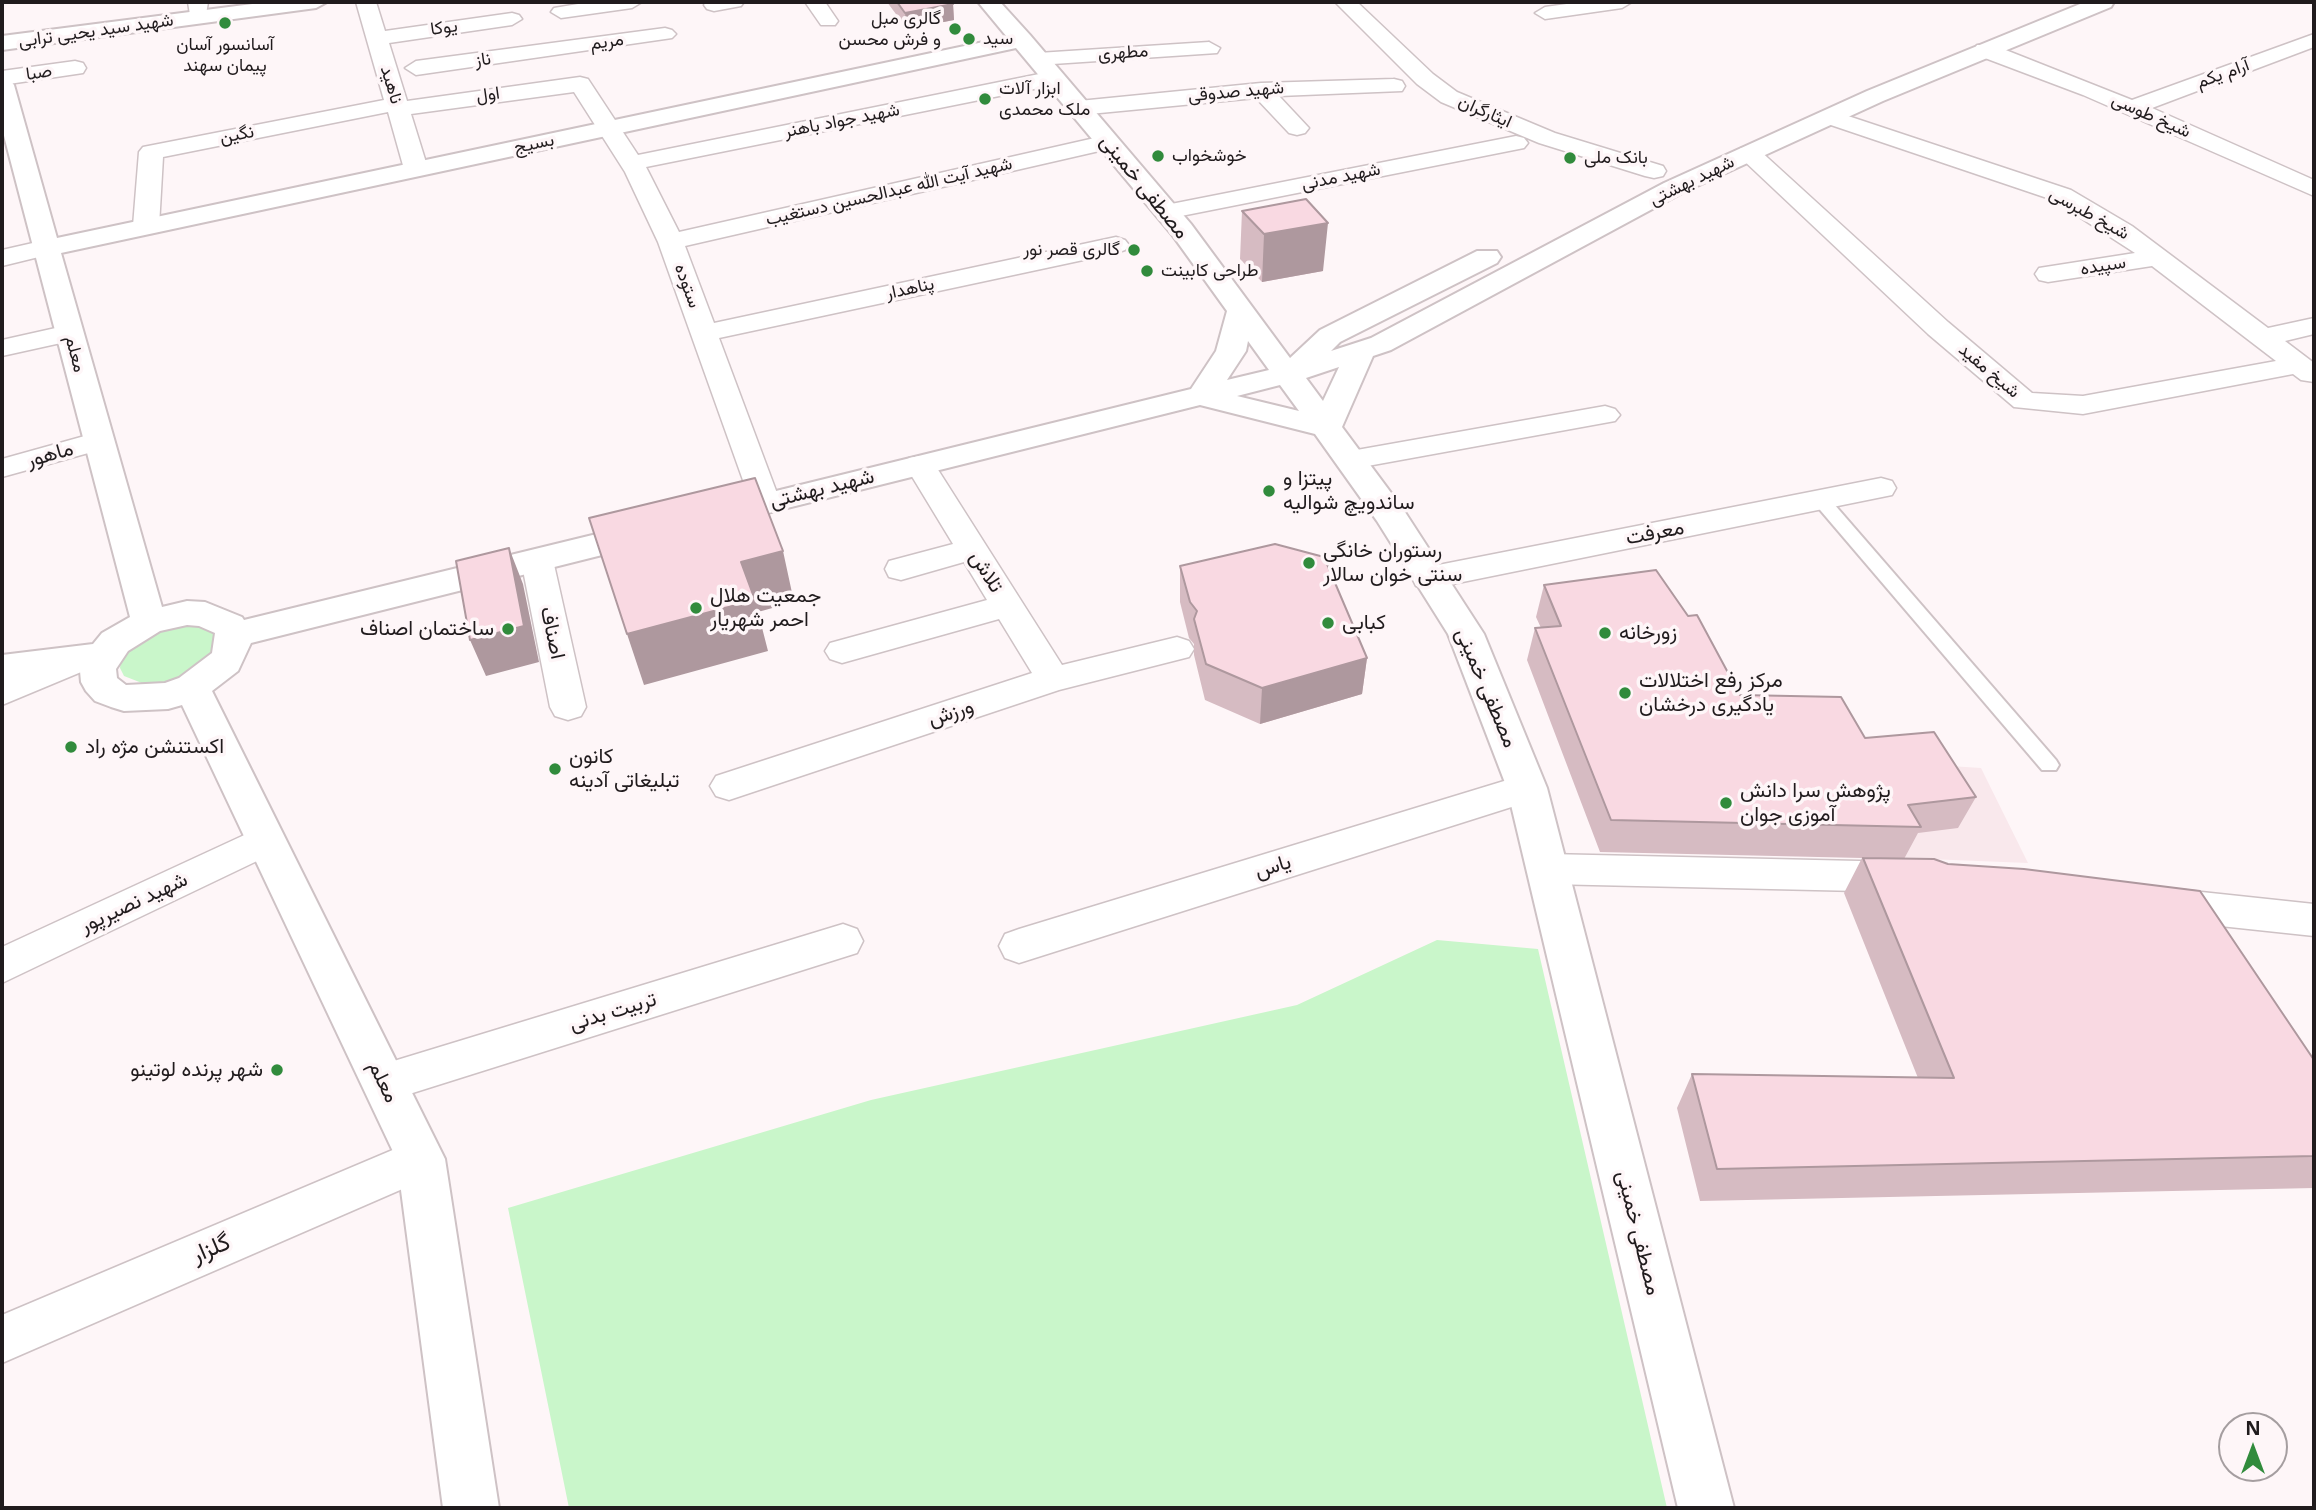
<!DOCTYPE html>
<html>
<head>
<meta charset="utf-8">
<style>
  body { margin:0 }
  #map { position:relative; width:2316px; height:1510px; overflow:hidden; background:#fef6f8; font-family:"Noto Sans",sans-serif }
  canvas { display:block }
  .frame { position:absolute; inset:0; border:4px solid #201b1d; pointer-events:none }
  .north { position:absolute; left:2218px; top:1412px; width:70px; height:70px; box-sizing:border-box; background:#fef6f8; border:2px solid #a59ea0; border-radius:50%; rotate:0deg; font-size:19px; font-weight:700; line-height:28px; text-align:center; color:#201b1d }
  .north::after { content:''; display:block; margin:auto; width:24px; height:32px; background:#318b3c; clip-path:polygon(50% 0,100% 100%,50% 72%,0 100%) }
</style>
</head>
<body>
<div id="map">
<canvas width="2316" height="1510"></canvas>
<div class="frame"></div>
<div class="north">N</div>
</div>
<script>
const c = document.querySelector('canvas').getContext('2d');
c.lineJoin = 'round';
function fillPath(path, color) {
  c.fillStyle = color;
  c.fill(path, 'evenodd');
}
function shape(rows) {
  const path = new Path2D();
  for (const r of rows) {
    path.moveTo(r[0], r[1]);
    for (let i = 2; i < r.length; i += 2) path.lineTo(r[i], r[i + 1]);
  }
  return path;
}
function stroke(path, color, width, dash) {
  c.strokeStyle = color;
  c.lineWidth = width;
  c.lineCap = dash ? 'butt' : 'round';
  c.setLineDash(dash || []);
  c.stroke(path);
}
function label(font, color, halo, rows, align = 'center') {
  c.font = font + ' "Noto Sans",Vazirmatn,sans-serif';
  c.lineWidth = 7;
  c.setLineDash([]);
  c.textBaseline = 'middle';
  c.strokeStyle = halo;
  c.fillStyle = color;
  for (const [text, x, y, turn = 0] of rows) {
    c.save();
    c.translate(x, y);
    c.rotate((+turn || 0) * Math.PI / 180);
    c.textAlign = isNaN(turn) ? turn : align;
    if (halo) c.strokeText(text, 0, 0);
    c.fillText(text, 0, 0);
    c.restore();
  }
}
const built = shape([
  [1918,764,1981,768,2028,863,1903,858,1891,837]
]);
const green = shape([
  [187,623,209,628,216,635,214,652,181,678,164,683,147,685,124,676,120,668,121,657,129,647,157,629],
  [1437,940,1538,949,1667,1508,569,1508,508,1208,871,1100,1297,1005]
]);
const lane = shape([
  [1821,495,1827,496,2056,760,2059,765,2056,770,2042,770,1815,504,1815,496,1821,495]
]);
const street = shape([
  [188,2,208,2,205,21,191,21,188,2],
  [356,2,376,2,385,31,512,13,519,15,522,19,512,25,389,43,407,101,580,77,588,79,638,155,1054,71,1065,78,1054,85,646,167,679,232,1108,135,1116,137,1120,142,1116,147,1108,149,685,246,714,323,1116,237,1125,240,1129,245,1125,250,1116,253,719,338,781,504,776,511,765,514,754,511,658,242,625,172,574,92,411,114,428,169,425,174,416,176,407,174,404,169,388,112,163,157,159,226,155,231,146,234,137,231,133,226,139,152,143,147,384,100,356,2],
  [590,2,642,2,632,8,561,18,551,12,554,8,590,2],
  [706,2,744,2,741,6,714,11,707,9,704,5,706,2],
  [805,2,825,2,838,21,835,25,821,25,805,2],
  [1335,2,1357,2,1433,74,1457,92,1555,133,1663,166,1666,171,1663,176,1654,178,1645,176,1539,143,1441,102,1417,84,1335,2],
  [1581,2,1632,2,1622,8,1545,19,1535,13,1545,7,1581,2],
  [665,28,672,30,676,34,672,38,416,75,405,68,416,61,665,28],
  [2314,34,2314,47,2152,108,2314,180,2314,196,2083,95,1977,55,1974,50,1977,45,1993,45,2132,100,2314,34],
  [1209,42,1220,48,1217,53,1038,65,1027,59,1038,53,1209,42],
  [75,61,83,63,86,68,83,73,2,85,2,71,75,61],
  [1394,79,1402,81,1405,86,1402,91,1279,96,1309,128,1305,133,1297,135,1289,133,1256,98,1079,115,1068,108,1079,101,1261,83,1394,79],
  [1830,110,2071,190,2132,226,2268,328,2314,318,2314,334,2285,341,2314,363,2314,382,2301,380,2293,374,2083,414,2014,407,1928,334,1741,158,1737,153,1741,148,1757,148,1948,322,2032,393,2083,396,2276,361,2152,266,2048,282,2039,280,2035,274,2039,268,2135,253,2053,200,1822,122,1819,117,1830,110],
  [1516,136,1524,138,1528,143,1524,148,1166,219,1157,217,1154,212,1157,207,1166,205,1516,136],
  [46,240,55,243,59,248,55,253,2,266,2,250,46,240],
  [69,325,79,327,83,333,79,339,2,356,2,340,69,325],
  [1605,406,1615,409,1620,415,1615,421,1351,469,1340,466,1336,460,1340,454,1351,451,1605,406],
  [99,432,110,435,114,441,110,447,2,477,2,459,99,432],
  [920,456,931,458,935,465,1062,665,1177,637,1189,641,1194,649,1189,657,1059,690,729,800,716,796,710,786,716,776,1032,673,999,619,842,663,830,659,825,651,830,643,987,600,964,562,901,580,889,577,885,569,889,561,953,544,905,465,909,458,920,456],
  [1881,478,1892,481,1896,488,1892,495,1428,589,1416,586,1412,578,1416,570,1428,567,1881,478],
  [537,549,548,553,553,560,586,707,581,716,568,720,555,716,550,707,521,560,526,553,537,549],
  [86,645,98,649,103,657,98,665,2,705,2,679,86,645],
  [1527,774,1540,778,1546,788,1540,798,1019,963,1005,958,999,946,1005,934,1019,929,1527,774],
  [266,825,280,830,285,840,280,850,2,983,2,947,266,825],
  [1548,854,1904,862,1918,866,1924,877,1918,888,1904,892,1548,884,1534,880,1528,869,1534,858,1548,854],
  [2164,888,2314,904,2314,936,2164,920,2150,915,2144,904,2150,893,2164,888],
  [843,924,857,929,863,941,857,953,384,1102,368,1097,362,1083,368,1069,384,1064,843,924],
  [421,1138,437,1144,444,1159,437,1174,2,1363,2,1315,421,1138]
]);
const secondary = shape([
  [268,2,327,2,316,8,2,50,2,36,268,2],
  [978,2,1000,2,1030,35,1191,224,1290,358,1320,330,1477,251,1497,251,1501,257,1497,263,1340,342,1331,351,1371,338,1664,183,1867,91,2085,2,2114,2,2111,7,1883,101,1682,193,1391,350,1373,356,1342,427,1403,509,1484,634,1547,788,1734,1508,1678,1508,1507,788,1448,634,1377,521,1315,434,1200,405,715,526,703,523,698,516,703,509,715,506,1191,389,1216,351,1227,311,1173,236,1016,48,61,253,162,607,187,601,205,602,242,617,244,620,650,521,662,524,667,532,662,540,251,643,238,671,212,691,445,1159,499,1508,443,1508,397,1160,182,705,168,709,124,711,111,707,95,701,86,691,81,682,80,671,2,681,2,655,93,644,102,633,130,617,2,128,2,78,10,80,14,85,57,238,1007,37,978,2],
  [1248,341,1269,370,1227,380,1246,351,1248,341],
  [1339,367,1323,401,1306,378,1339,367],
  [1280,385,1299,411,1237,396,1280,385],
  [187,625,199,626,215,633,212,653,179,678,165,683,126,685,117,678,116,669,128,651,160,631,187,625]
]);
const wall = shape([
  [887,2,951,2,953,4,954,20,907,29],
  [1242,211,1323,271,1262,282,1240,259],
  [1180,566,1367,658,1362,694,1260,724,1205,700,1194,655,1194,644,1189,638,1180,602],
  [1544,585,1740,695,1865,738,1976,797,1958,828,1918,833,1904,859,2314,1060,2314,1188,1700,1201,1677,1108,1692,1074,1918,1078,1844,893,1862,858,1600,852,1527,660,1535,628,1541,628,1536,617]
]);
const shadedWall = shape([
  [953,4,954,20,907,29,905,13],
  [1328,223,1323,271,1262,282,1264,234],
  [509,548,523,584,539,662,486,676,470,640],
  [783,551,794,602,758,612,768,651,644,685,627,634,741,562],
  [1367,658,1362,694,1260,724,1262,688]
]);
const building = shape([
  [897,2,951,2,953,4,905,13,897,2],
  [1306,199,1328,223,1264,234,1242,211,1306,199],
  [755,478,783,551,741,562,755,600,627,634,589,518,755,478],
  [1275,544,1324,557,1367,658,1262,688,1206,664,1194,619,1197,611,1190,602,1180,566,1275,544],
  [509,548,524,626,470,640,456,561,509,548],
  [1656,570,1688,616,1697,615,1740,695,1841,697,1865,738,1934,732,1976,797,1908,805,1921,827,1611,820,1535,628,1561,626,1544,585,1656,570],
  [1863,858,1934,859,1948,864,2024,869,2200,891,2314,1060,2314,1156,1717,1169,1692,1074,1954,1078,1863,858]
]);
const markers = [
  [225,23,7,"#318b3c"],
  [955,29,7,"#318b3c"],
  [969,39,7,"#318b3c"],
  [985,99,7,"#318b3c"],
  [1158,156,7,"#318b3c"],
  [1570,158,7,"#318b3c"],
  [1134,250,7,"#318b3c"],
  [1147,271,7,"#318b3c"],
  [1269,491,7,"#318b3c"],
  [1309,563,7,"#318b3c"],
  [696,608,7,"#318b3c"],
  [1328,623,7,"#318b3c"],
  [508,629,7,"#318b3c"],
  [1605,633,7,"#318b3c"],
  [1625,693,7,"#318b3c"],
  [71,747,7,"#318b3c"],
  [555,769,7,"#318b3c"],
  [1726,803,7,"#318b3c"],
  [277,1070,7,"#318b3c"]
];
const farPoinames = [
  ["گالری مبل",941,19,"right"],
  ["و فرش محسن",941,40,"right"],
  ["سید",983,39],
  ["آسانسور آسان",225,45,"center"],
  ["پیمان سهند",225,66,"center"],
  ["ابزار آلات",999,89],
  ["ملک محمدی",999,110],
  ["خوشخواب",1172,156],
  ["بانک ملی",1584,158],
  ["گالری قصر نور",1120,250,"right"],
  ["طراحی کابینت",1161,271]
];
const farStreetnames = [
  ["یوکا",444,28,-8],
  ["شهید سید یحیی ترابی",96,31,-8],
  ["مریم",607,42,-8],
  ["مطهری",1123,53,-4],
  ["ناز",483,60,-8],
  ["صبا",39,73,-8],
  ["آرام یکم",2223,74,-20],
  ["ناهید",391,85,73],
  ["شهید صدوقی",1236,92,-5],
  ["اول",488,95,-8],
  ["ایثارگران",1485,112,24],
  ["شیخ طوسی",2151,116,24],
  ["شهید جواد باهنر",842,121,-11],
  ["نگین",237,135,-11],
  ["بسیج",534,144,-12],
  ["شهید مدنی",1341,177,-11],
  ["شهید بهشتی",1692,181,-26],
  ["شهید آیت الله عبدالحسین دستغیب",889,192,-13],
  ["شیخ طبرسی",2089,214,29],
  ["سپیده",2103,266,-9],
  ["ستوده",687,286,70],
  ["پناهدار",910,289,-12],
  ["معلم",75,354,75],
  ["شیخ مفید",1989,371,40]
];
const streetNames = [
  ["مصطفی خمینی",1144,187,51],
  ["ماهور",50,455,-16],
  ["شهید بهشتی",822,489,-14],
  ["معرفت",1655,533,-11],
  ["تلاش",986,572,58],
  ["اصناف",552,633,78],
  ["مصطفی خمینی",1486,688,67],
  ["ورزش",951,713,-18],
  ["یاس",1273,867,-17],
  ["شهید نصیرپور",134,903,-25],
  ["تربیت بدنی",613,1012,-17],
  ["معلم",383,1082,64],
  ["مصطفی خمینی",1638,1233,76]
];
const poiNames = [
  ["پیتزا و",1283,479],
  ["ساندویچ شوالیه",1283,503],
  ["رستوران خانگی",1323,551],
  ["سنتی خوان سالار",1323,575],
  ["جمعیت هلال",710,596],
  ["احمر شهریار",710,620],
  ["کبابی",1342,623],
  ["ساختمان اصناف",494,629,"right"],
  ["زورخانه",1619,633],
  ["مرکز رفع اختلالات",1639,681],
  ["یادگیری درخشان",1639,705],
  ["اکستنشن مژه راد",85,747],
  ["کانون",569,757],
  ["تبلیغاتی آدینه",569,781],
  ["پژوهش سرا دانش",1740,791],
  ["آموزی جوان",1740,815],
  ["شهر پرنده لوتینو",263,1070,"right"]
];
const nearStreetnames = [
  ["گلزار",211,1249,-23]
];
fillPath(built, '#f9e8ec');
fillPath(green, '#c9f6ca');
stroke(lane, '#cec2c5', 4);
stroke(street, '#cec2c5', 3);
stroke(secondary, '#cec2c5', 4);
fillPath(lane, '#fff');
fillPath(street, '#fff');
fillPath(secondary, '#fff');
fillPath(wall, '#d6bbc2');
fillPath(shadedWall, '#ae989e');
fillPath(building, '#f9d9e2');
stroke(building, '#ae989e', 2);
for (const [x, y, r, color] of markers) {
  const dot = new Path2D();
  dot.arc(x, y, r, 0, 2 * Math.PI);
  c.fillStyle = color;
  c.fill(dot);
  stroke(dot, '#fef6f8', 2.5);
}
label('18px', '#201b1d', '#fef6f8', farPoinames, 'left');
label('18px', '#201b1d', '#fef6f8', farStreetnames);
label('21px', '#201b1d', '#fef6f8', streetNames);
label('21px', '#201b1d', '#fef6f8', poiNames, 'left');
label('24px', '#201b1d', '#fef6f8', nearStreetnames);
</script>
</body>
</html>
